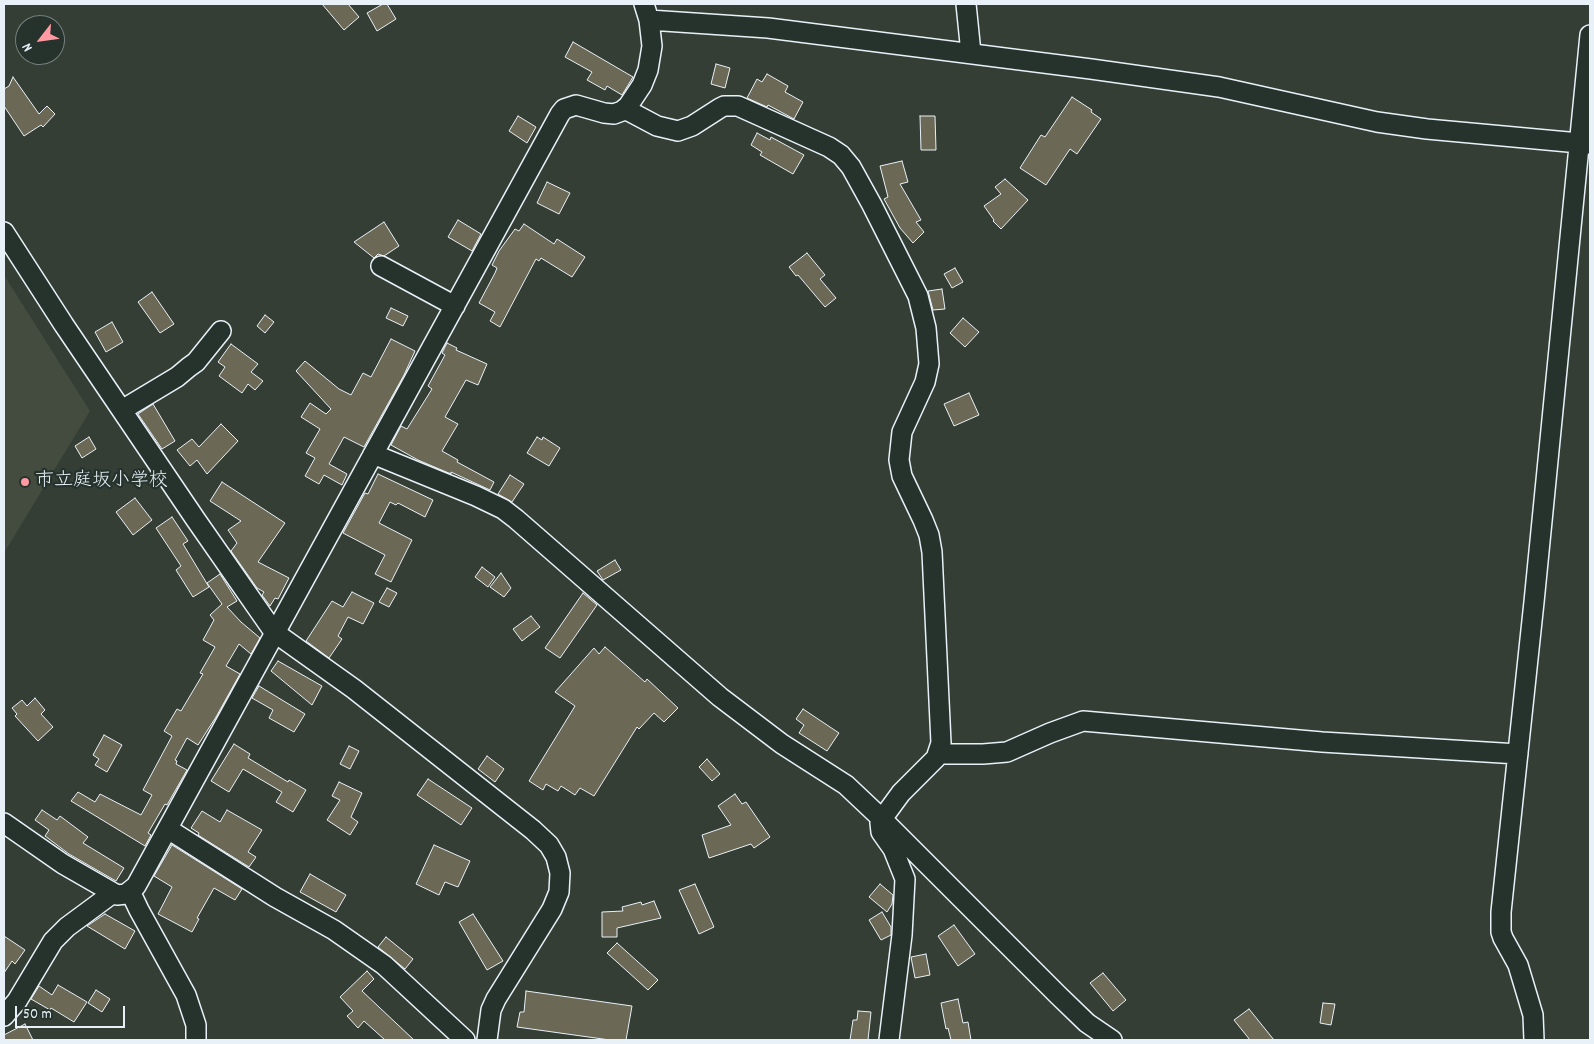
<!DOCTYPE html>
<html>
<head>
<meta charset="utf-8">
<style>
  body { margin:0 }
  #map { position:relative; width:1594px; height:1044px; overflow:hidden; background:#343e35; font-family:Dekko,sans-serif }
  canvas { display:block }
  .frame { position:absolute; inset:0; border:5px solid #e8f1f8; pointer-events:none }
  .north { position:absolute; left:15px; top:15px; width:50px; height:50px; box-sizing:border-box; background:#26332d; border:1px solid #747f7e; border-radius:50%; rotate:240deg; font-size:14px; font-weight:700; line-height:20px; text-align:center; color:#e8f1f8 }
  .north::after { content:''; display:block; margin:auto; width:18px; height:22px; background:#ff9aa2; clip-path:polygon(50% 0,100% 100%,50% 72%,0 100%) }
  .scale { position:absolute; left:15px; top:1006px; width:110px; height:22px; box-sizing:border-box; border:2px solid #e8f1f8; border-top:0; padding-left:6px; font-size:15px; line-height:18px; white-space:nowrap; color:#e8f1f8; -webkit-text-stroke:4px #26332d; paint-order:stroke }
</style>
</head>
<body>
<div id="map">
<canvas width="1594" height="1044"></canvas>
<div class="frame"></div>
<div class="north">N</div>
<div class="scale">50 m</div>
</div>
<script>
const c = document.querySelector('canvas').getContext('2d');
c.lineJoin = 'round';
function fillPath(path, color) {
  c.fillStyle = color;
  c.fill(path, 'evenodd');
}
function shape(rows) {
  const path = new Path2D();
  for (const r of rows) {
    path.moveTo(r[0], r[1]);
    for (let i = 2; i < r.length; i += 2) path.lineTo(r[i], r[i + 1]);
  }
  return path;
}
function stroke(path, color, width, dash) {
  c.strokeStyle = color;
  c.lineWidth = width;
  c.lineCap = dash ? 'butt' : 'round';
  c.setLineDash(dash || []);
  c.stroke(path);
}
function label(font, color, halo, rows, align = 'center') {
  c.font = font + ' Dekko,"Klee One",sans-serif';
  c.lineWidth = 4.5;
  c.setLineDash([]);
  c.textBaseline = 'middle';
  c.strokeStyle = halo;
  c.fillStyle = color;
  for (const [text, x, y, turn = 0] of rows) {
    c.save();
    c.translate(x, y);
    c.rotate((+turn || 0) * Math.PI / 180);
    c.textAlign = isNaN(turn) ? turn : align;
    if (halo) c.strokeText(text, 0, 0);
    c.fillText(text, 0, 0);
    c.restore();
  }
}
const built = shape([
  [4,275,90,411,4,553]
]);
const building = shape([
  [322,4,348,4,359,17,344,30,322,4],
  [383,4,387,4,396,19,377,31,367,13,383,4],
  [573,42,633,77,622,95,607,86,605,90,587,80,592,72,565,57,573,42],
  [716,64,730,68,725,88,711,84,716,64],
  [767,74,788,86,785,92,803,102,794,119,768,105,767,107,747,98,757,79,762,82,767,74],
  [13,77,39,114,47,106,55,114,43,127,41,125,24,136,4,106,4,89,9,86,13,77],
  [1072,97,1092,110,1091,112,1101,119,1077,154,1070,149,1046,185,1020,168,1041,135,1045,137,1072,97],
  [518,116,536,127,527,143,509,131,518,116],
  [920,116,935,116,936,150,921,150,920,116],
  [757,133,770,140,771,137,804,155,793,174,760,155,762,152,751,145,757,133],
  [902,161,908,182,900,184,921,220,916,222,924,232,913,243,900,228,884,199,888,197,880,166,902,161],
  [1005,179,1028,200,1001,229,993,221,994,220,984,206,1001,194,995,187,1005,179],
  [547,182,570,193,559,214,537,203,547,182],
  [458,220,481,234,472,251,448,237,458,220],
  [384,222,399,246,384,256,378,254,374,258,354,242,384,222],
  [524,224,554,244,557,239,585,257,572,277,541,258,539,261,536,259,500,327,490,321,495,312,479,303,495,273,497,268,492,265,499,251,515,229,519,231,524,224],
  [807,253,825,275,820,279,836,298,825,307,798,275,796,276,789,267,807,253],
  [955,268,963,282,952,288,944,274,955,268],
  [942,289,945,309,933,310,928,291,942,289],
  [152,292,174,324,160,333,138,302,152,292],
  [391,308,408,316,403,326,386,318,391,308],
  [265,315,274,322,265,333,257,326,265,315],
  [963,318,979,332,965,347,950,333,963,318],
  [112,322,123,342,106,352,95,332,112,322],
  [391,339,415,351,404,375,364,447,344,437,329,464,347,474,342,485,324,475,319,484,305,476,315,458,306,453,320,429,301,417,310,403,326,414,331,409,296,371,305,361,339,389,351,395,363,373,371,377,391,339],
  [447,343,457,348,456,350,487,364,478,385,466,380,445,417,458,424,442,451,458,460,457,462,494,482,490,490,451,472,451,474,418,460,391,445,401,426,407,429,432,389,428,386,445,355,442,353,447,343],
  [231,344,258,364,251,372,263,381,255,390,248,384,242,393,219,376,225,367,218,362,231,344],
  [969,393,979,415,954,426,944,404,969,393],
  [153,404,175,441,162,449,138,414,153,404],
  [221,424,238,441,207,474,197,460,190,466,177,450,192,439,199,447,221,424],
  [89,437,96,449,82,458,75,446,89,437],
  [537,437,542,440,543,437,560,448,549,466,527,453,537,437],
  [378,474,433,500,425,517,398,503,396,505,390,502,379,523,412,540,391,582,375,574,385,555,343,533,365,493,368,494,378,474],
  [510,475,524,484,512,502,498,494,510,475],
  [222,482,285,523,258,562,289,578,278,599,275,598,270,606,262,595,264,592,257,588,231,551,237,543,228,530,241,521,210,501,222,482],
  [135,498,152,520,133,535,116,512,135,498],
  [172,517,188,541,183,544,209,587,193,597,176,570,181,566,156,528,172,517],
  [615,560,621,570,603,580,597,571,615,560],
  [482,567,495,577,488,587,475,577,482,567],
  [501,573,511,588,504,597,490,587,501,573],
  [220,574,237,601,227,607,241,622,260,638,251,654,239,644,226,666,240,674,216,717,198,745,187,738,175,760,177,761,176,764,187,770,167,805,165,804,148,833,151,835,145,846,71,801,78,792,95,802,100,794,141,815,152,795,143,790,172,736,164,731,177,709,181,711,203,674,200,673,215,647,203,640,214,620,210,615,222,604,207,583,220,574],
  [387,588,397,593,389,607,379,602,387,588],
  [352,592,374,603,363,624,348,617,338,636,342,639,329,658,306,641,332,601,343,607,352,592],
  [583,593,597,605,560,658,545,648,583,593],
  [531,616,540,627,522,641,513,629,531,616],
  [605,647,645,682,647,679,678,708,664,722,654,713,639,729,637,727,594,796,580,788,575,795,561,786,558,791,546,784,543,790,529,781,575,706,555,692,594,648,599,654,605,647],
  [278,661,322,686,312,705,271,671,278,661],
  [259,686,305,714,294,732,269,718,273,710,252,698,259,686],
  [35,698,45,710,41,714,53,727,38,741,15,716,17,714,12,708,22,700,27,706,35,698],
  [803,709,839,733,827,751,799,733,804,725,796,719,803,709],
  [104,735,122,745,107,772,95,765,99,759,93,755,104,735],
  [234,744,250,754,248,758,288,782,289,780,306,790,293,812,276,802,282,792,243,769,229,792,211,781,234,744],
  [349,746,359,751,350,769,340,764,349,746],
  [487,756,504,769,495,782,478,769,487,756],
  [707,759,720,774,712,781,699,767,707,759],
  [428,779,472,808,461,825,417,795,428,779],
  [339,782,362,793,351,817,358,822,350,835,327,820,340,800,332,796,339,782],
  [735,794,742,804,746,802,770,837,754,848,751,844,709,858,702,835,731,825,718,806,735,794],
  [42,810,57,820,60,816,88,837,83,843,124,868,116,881,69,854,45,836,49,830,35,820,42,810],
  [227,810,262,830,248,852,256,857,249,867,198,835,199,833,191,828,202,811,220,822,227,810],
  [172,845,242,889,235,900,214,888,197,918,199,919,192,932,158,914,172,887,154,876,172,845],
  [434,845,470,861,458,887,445,882,439,895,416,884,434,845],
  [310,874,346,895,336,912,300,892,310,874],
  [695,884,714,927,699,934,679,890,695,884],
  [880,884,893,895,892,904,887,912,869,897,880,884],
  [654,901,661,918,617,928,617,937,602,937,602,912,623,911,622,907,641,902,642,905,654,901],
  [882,912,891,927,891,935,881,940,869,920,882,912],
  [105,914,135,931,125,949,87,926,105,914],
  [473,914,503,961,487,970,459,922,473,914],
  [954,925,975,954,958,966,938,936,954,925],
  [4,936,25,950,15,964,12,961,4,973,4,936],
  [386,937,413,959,405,969,378,947,386,937],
  [617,943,658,980,648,990,607,953,617,943],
  [926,954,930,975,915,978,911,957,926,954],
  [367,971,374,979,362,991,414,1040,385,1040,364,1021,358,1028,347,1016,353,1011,340,997,367,971],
  [1103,973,1126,1000,1113,1011,1090,983,1103,973],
  [58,985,87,1002,74,1022,51,1008,50,1010,31,999,39,986,52,995,58,985],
  [96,990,110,999,102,1012,88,1003,96,990],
  [526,991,632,1006,626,1040,610,1040,517,1027,520,1012,524,1012,526,991],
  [958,999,963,1023,968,1022,971,1040,951,1040,948,1028,946,1029,941,1003,958,999],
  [1323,1003,1335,1004,1331,1025,1320,1023,1323,1003],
  [1249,1009,1274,1040,1250,1040,1234,1020,1249,1009],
  [858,1011,871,1012,868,1040,850,1040,853,1020,857,1020,858,1011],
  [25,1024,33,1040,4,1040,4,1035,25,1024]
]);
const minor = shape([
  [966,4,971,53],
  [649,20,768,28,1091,69,1219,87,1377,122,1427,129,1590,144],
  [625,109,657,126,678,131,692,126,720,108,724,106,738,106,829,147,841,155,851,167,872,205,918,296,926,328,929,364,925,382,902,432,899,460,902,476,923,520,929,535,932,552,941,743,936,758,901,793,882,819,880,823,881,832,893,849,905,879,902,935,889,1040],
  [4,232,64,325,196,520,274,632,354,689,533,830,549,845,556,857,560,873,559,892,552,909,496,999,491,1010,487,1040],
  [381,266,455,306],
  [122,410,177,377,189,367,196,362,221,331],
  [373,454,476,496,503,509,516,519,720,697,782,744,846,785,882,819,1058,995,1087,1023,1112,1040],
  [938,753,942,754,983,754,1007,752,1050,733,1083,721,1322,742,1518,754],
  [4,823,63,864,117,895,126,894,136,886,560,114,564,109,576,105,604,113,614,114,622,111,628,106,642,85,648,70,652,46,649,20,644,4],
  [168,829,275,897,334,930,384,965,465,1040],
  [130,891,139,910,186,995,196,1025,196,1040],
  [4,1016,17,1001,53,941,67,927,113,893],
  [1534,1040,1533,1015,1518,965,1503,938,1501,932,1501,912,1534,602,1590,35]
]);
const markers = [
  [25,482,5,"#ff9aa2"]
];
const poiNames = [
  ["市立庭坂小学校",35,482]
];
fillPath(built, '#444b3f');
fillPath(building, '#6b6955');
stroke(building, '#e8f1f8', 1);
stroke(minor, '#e8f1f8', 22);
stroke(minor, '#26332d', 19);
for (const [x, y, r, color] of markers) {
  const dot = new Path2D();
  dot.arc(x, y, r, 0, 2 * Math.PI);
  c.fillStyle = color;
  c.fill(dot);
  stroke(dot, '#26332d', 2);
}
label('19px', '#e8f1f8', '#26332d', poiNames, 'left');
</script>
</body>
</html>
